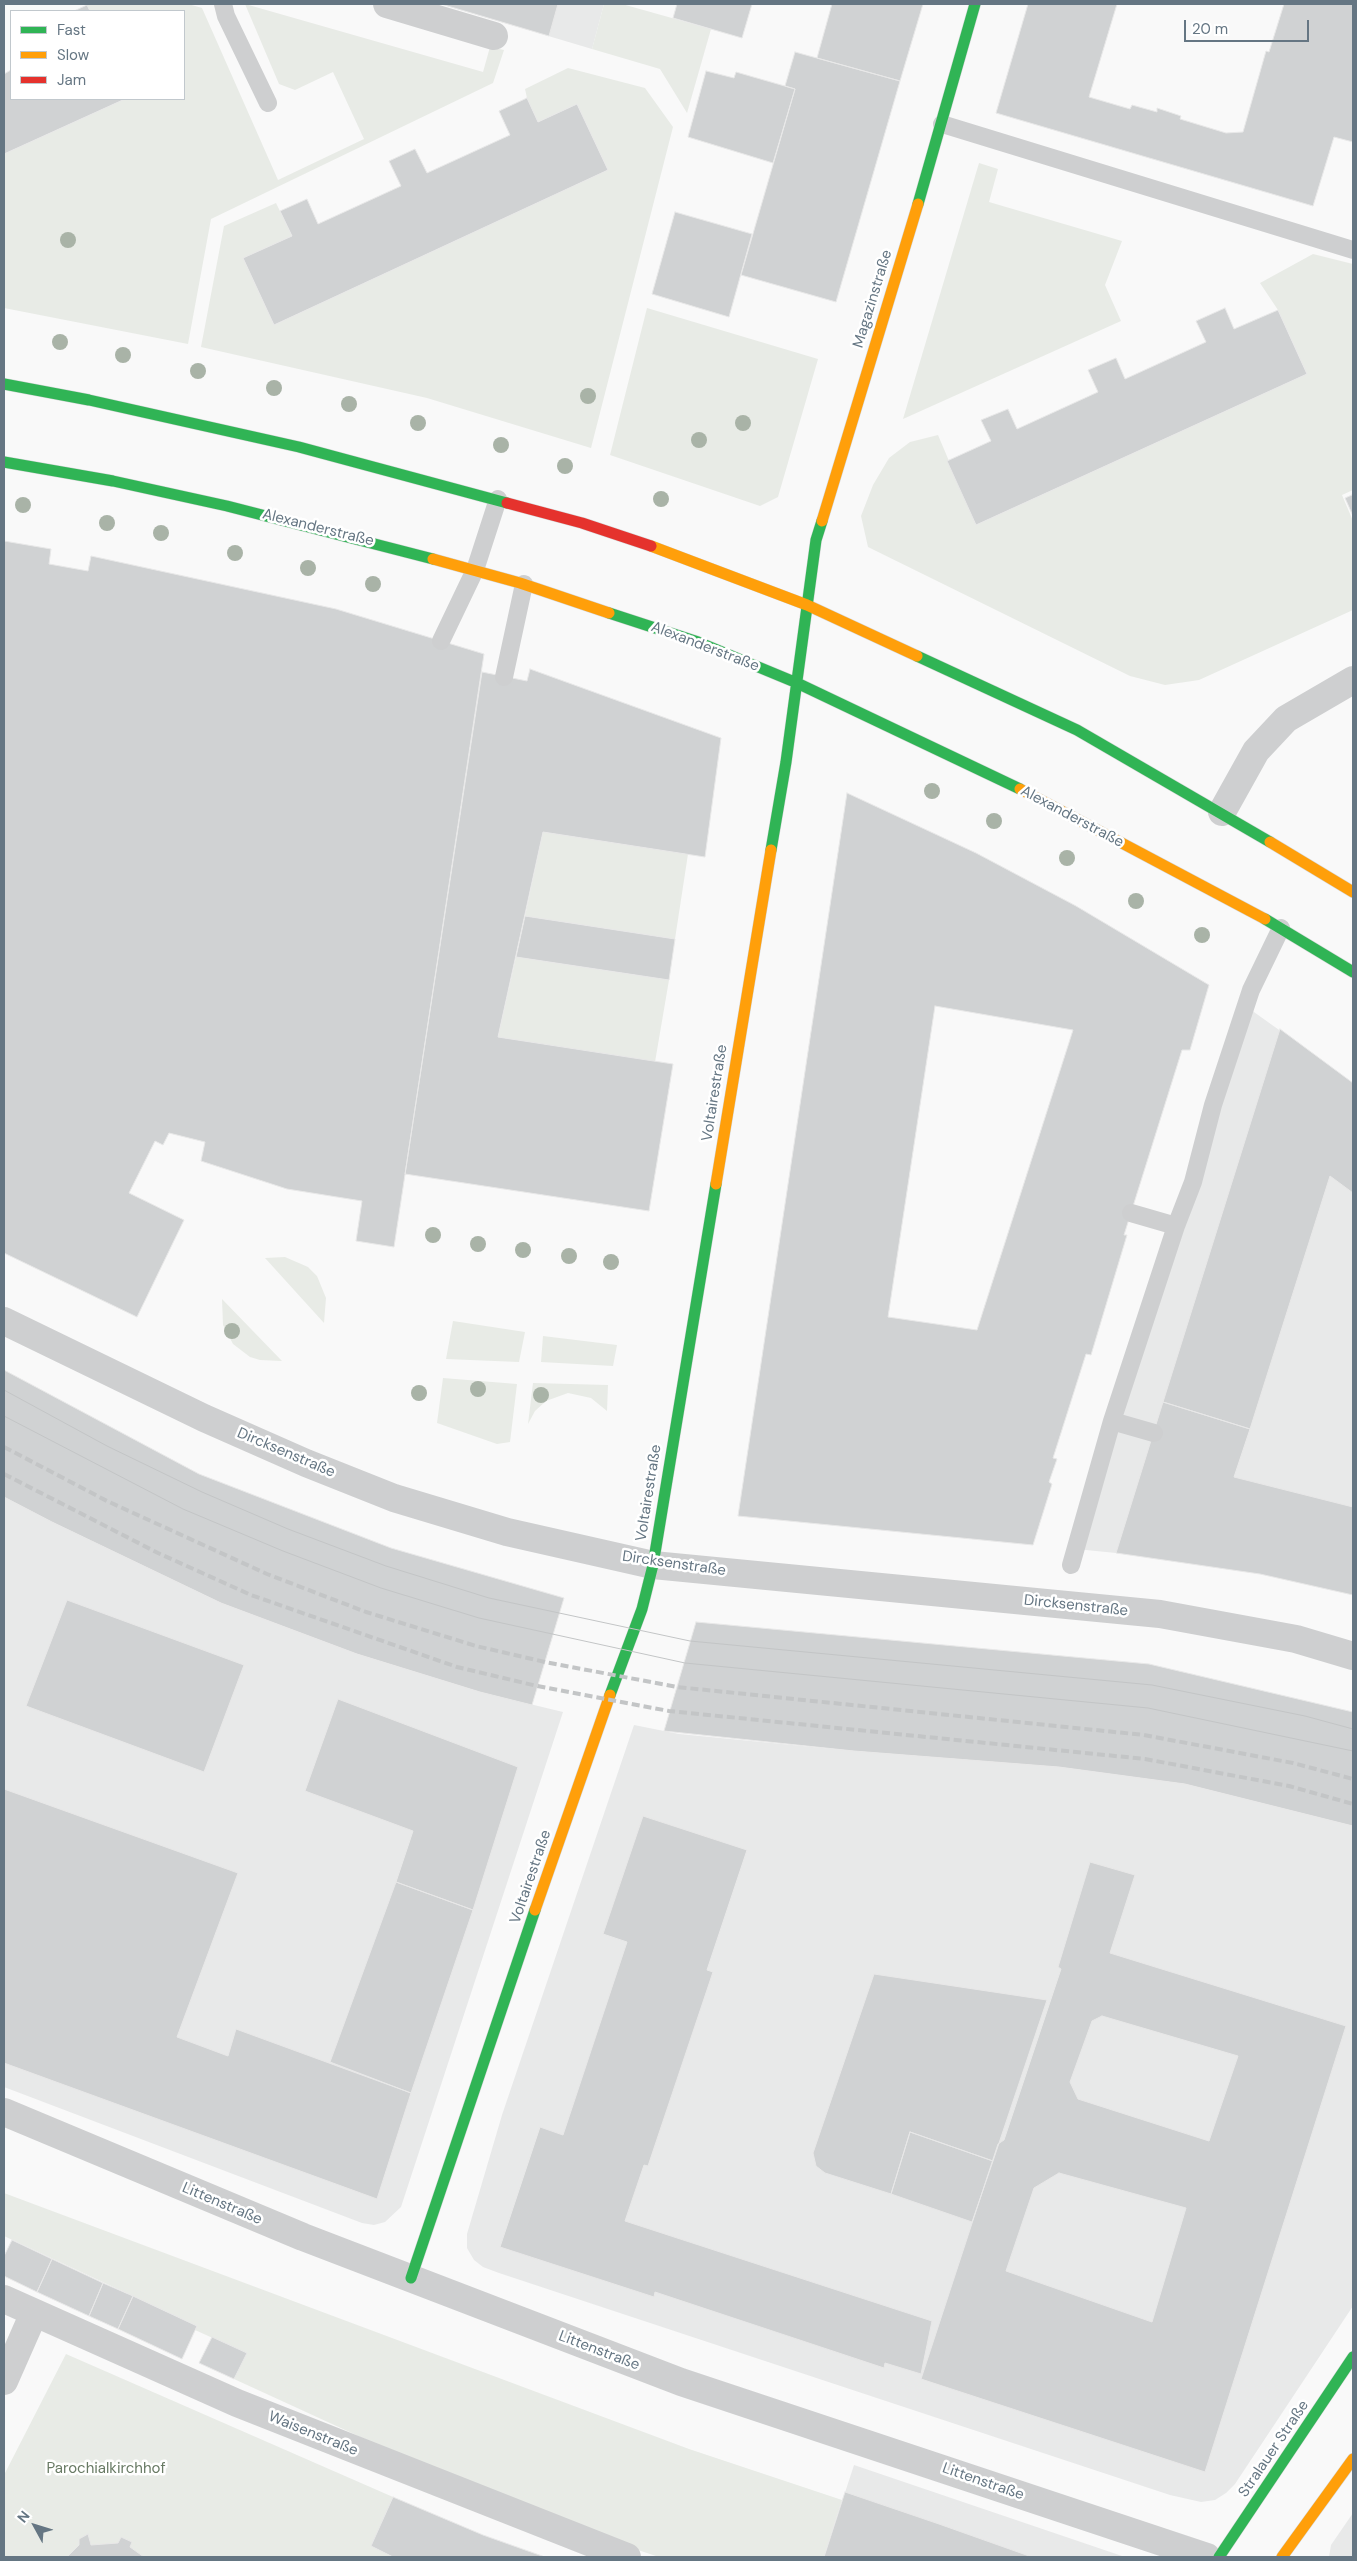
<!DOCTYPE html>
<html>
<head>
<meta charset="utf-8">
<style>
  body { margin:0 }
  #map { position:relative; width:1357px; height:2561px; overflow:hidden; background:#f9f9f9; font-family:"DM Sans",sans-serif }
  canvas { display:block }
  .frame { position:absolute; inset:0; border:5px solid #657683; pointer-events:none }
  .legend { position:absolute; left:10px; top:10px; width:175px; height:90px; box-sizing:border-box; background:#fff; border:1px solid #c1c8cd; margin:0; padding:6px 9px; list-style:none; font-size:15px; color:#657683 }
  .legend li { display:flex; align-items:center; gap:10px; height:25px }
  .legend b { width:25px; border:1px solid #c1c8cd }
  .north { position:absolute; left:10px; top:2501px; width:50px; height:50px; -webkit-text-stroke:4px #fff; paint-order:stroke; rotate:309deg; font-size:14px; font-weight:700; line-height:20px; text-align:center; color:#657683 }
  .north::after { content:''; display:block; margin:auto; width:18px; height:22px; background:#657683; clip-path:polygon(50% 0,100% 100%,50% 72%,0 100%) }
  .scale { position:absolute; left:1184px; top:20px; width:125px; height:22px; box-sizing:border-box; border:2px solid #657683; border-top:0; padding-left:6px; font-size:15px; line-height:18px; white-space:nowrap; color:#657683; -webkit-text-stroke:4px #fff; paint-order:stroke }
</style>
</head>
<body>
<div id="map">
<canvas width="1357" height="2561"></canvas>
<div class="frame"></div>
<ul class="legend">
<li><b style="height:6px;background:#30b455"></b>Fast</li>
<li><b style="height:6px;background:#ff9f0a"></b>Slow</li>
<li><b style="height:6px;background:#e5322d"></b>Jam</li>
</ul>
<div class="north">N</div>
<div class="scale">20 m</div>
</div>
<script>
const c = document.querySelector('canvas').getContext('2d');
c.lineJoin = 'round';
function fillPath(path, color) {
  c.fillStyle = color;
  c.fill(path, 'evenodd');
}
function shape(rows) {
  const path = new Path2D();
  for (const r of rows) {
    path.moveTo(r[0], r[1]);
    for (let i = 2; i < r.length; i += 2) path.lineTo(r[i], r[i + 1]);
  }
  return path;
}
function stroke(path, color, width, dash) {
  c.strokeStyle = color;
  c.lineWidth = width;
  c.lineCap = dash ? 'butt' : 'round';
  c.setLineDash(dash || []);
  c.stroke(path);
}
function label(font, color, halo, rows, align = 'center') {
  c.font = font + ' "DM Sans",sans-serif';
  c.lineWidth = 5;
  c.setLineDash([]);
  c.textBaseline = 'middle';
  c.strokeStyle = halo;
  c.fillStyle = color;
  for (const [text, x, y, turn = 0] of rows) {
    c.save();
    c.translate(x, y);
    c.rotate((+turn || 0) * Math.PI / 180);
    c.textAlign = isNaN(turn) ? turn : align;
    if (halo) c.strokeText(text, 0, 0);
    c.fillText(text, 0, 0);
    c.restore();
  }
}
const built = shape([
  [441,4,604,4,592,49],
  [1247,1007,1353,1083,1353,1595,1260,1574,1116,1553,1076,1549],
  [4,1497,52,1522,221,1603,357,1654,480,1692,563,1712,401,2207,385,2222,374,2225,362,2223,4,2087],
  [634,1725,679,1734,854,1751,1059,1767,1185,1784,1353,1826,1353,2306,1235,2484,1226,2493,1215,2500,1201,2502,1170,2495,499,2273,483,2267,474,2260,467,2248,467,2234,502,2115],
  [854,2465,1125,2557,824,2557],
  [1353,2513,1353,2557,1329,2557,1331,2545]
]);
const green = shape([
  [86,4,188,4,202,8,278,180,364,139,333,72,295,90,279,84,245,4,483,72,490,47,504,50,493,83,211,219,188,344,4,308,4,154,125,99,184,99,184,11,90,11],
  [604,4,622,4,711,29,687,113,660,69,592,49],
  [568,68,645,88,673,127,591,448,427,398,201,347,224,226,276,203,292,236,243,258,274,325,608,170,577,104,538,122,527,98,525,89],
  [979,163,998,169,989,202,1122,241,1105,285,1121,321,903,419],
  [1313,254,1353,264,1353,490,1342,495,1353,521,1353,610,1199,680,1165,685,1130,676,868,547,861,516,873,485,889,458,910,442,938,435,976,525,1307,374,1278,310,1260,283],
  [647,308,818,359,778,497,760,506,610,455],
  [543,832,688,854,675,939,525,916],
  [516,957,669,980,655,1062,498,1037],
  [285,1257,308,1267,317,1276,326,1298,324,1323,265,1258],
  [222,1299,282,1361,260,1360,250,1357,233,1344,223,1325],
  [453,1321,525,1332,519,1362,446,1359],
  [543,1336,617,1345,613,1366,541,1362],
  [443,1378,517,1384,510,1442,497,1444,437,1423],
  [533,1383,608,1385,607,1411,591,1398,568,1393,546,1401,535,1411,528,1424],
  [4,2193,689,2449,842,2500,824,2557,659,2557,620,2544,404,2457,234,2379,246,2353,195,2330,197,2326,4,2236],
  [66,2354,393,2497,372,2546,393,2557,4,2557,4,2475]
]);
const building = shape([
  [441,4,558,4,549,36,441,4],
  [677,4,752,4,742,38,673,18,677,4],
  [832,4,923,4,900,81,817,58,832,4],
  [1028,4,1117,4,1089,97,1130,109,1132,105,1157,112,1157,108,1181,116,1180,119,1226,133,1243,132,1266,51,1269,52,1284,4,1353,4,1353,142,1334,137,1313,206,996,113,1028,4],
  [87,5,90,11,74,11,87,5],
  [795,52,900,81,836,302,741,275,795,89,785,86,795,52],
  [11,70,11,99,125,99,4,154,4,74,11,70],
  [706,71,734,78,736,72,795,89,773,163,688,137,706,71],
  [527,98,538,122,577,104,608,170,274,325,243,258,292,236,280,211,307,199,318,224,401,186,389,161,415,149,427,173,510,135,499,111,527,98],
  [675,212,752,234,729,317,652,294,675,212],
  [1225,308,1234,329,1278,310,1307,374,976,525,947,461,991,441,981,420,1008,409,1017,429,1098,392,1088,370,1116,358,1125,379,1206,342,1196,321,1225,308],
  [1352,495,1353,497,1353,516,1345,498,1352,495],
  [4,541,51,549,49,564,88,571,91,556,336,609,484,654,394,1247,356,1241,362,1201,287,1189,201,1161,205,1142,169,1133,163,1145,155,1141,129,1193,184,1220,137,1317,4,1253,4,541],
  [530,669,721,738,705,857,543,832,498,1037,673,1064,649,1211,405,1174,482,672,527,681,530,669],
  [847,793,976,853,1076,906,1209,985,1190,1050,1182,1050,1124,1235,1127,1235,1091,1355,1086,1354,1053,1458,1057,1459,1049,1482,1052,1484,1033,1545,738,1516,847,793],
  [935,1006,1073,1030,977,1330,888,1317,935,1006],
  [525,916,675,939,669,980,516,957,525,916],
  [1280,1029,1353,1083,1353,1193,1330,1176,1250,1429,1163,1402,1280,1029],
  [4,1370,199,1474,391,1548,564,1598,532,1705,480,1692,357,1654,221,1603,52,1522,4,1497,4,1370],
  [1163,1402,1250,1429,1234,1477,1353,1507,1353,1595,1260,1574,1116,1553,1163,1402],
  [67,1600,244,1665,204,1772,26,1706,67,1600],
  [696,1622,1149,1664,1353,1712,1353,1826,1185,1784,1059,1767,854,1751,664,1731,696,1622],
  [338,1699,518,1767,473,1910,396,1882,413,1831,305,1791,338,1699],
  [4,1789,238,1873,177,2037,228,2056,236,2029,411,2093,377,2199,4,2063,4,1789],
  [643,1816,747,1850,707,1970,713,1972,648,2166,644,2165,625,2221,932,2321,921,2374,885,2363,884,2368,655,2292,654,2297,500,2247,540,2127,563,2135,627,1942,603,1934,643,1816],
  [1090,1862,1135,1875,1110,1953,1346,2026,1205,2472,921,2379,998,2144,1004,2140,1061,1969,1058,1967,1090,1862],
  [1102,2016,1238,2056,1209,2141,1078,2099,1070,2082,1092,2021,1102,2016],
  [1059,2173,1186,2208,1152,2322,1006,2271,1034,2188,1059,2173],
  [396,1882,473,1910,411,2093,330,2062,396,1882],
  [874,1974,1047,2000,993,2161,910,2132,891,2194,825,2173,816,2166,813,2153,874,1974],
  [910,2132,993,2161,972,2222,891,2194,910,2132],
  [12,2240,52,2259,37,2292,4,2276,4,2256,12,2240],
  [52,2259,103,2283,89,2316,37,2292,52,2259],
  [103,2283,133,2296,118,2329,89,2316,103,2283],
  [133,2296,197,2326,182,2359,118,2329,133,2296],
  [212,2337,247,2353,234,2379,199,2363,212,2337],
  [845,2492,939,2524,1032,2557,824,2557,845,2492],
  [393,2497,483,2535,545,2557,393,2557,371,2546,393,2497],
  [88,2534,91,2545,118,2543,121,2537,132,2542,130,2547,144,2557,67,2557,79,2545,79,2539,88,2534]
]);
const lane = shape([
  [223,4,226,16,268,103],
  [942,124,1353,250],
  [441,641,475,570,498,499],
  [504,677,524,584],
  [1131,1213,1176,1226],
  [1112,1421,1154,1433],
  [1071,1565,1112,1421,1176,1226,1193,1182,1213,1105,1251,990,1281,928]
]);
const street = shape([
  [387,4,494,36],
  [1222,812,1256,751,1286,719,1353,680],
  [4,1321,204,1418,306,1463,394,1498,507,1532,653,1565,1160,1614,1296,1639,1353,1656],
  [4,2112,303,2237,681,2382,1207,2557],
  [4,2299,237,2403,627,2557],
  [4,2381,34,2313]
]);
const fast = shape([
  [918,204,975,4],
  [4,384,89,400,299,447,507,503],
  [4,462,113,481,227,506,433,559],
  [609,613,698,642,797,683,1020,789],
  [917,656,1077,730,1270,842],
  [771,850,786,762,816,540,822,521],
  [1265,919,1353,972],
  [610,1695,642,1609,653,1565,716,1184],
  [411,2278,535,1910],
  [1219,2557,1353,2357]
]);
const slow = shape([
  [822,521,918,204],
  [651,546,807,605,917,656],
  [433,559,520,583,609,613],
  [1020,789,1265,919],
  [1270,842,1353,892],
  [716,1184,771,850],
  [535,1910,610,1695],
  [1282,2557,1353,2459]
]);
const jam = shape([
  [507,503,582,523,651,546]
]);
const tram = shape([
  [4,1390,107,1446,202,1492,288,1529,386,1566,489,1598,690,1641,1152,1685,1305,1716,1353,1729],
  [4,1416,183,1509,283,1551,381,1588,479,1618,685,1663,1148,1708,1353,1751]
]);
const rail = shape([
  [4,1447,107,1501,267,1574,366,1612,476,1646,545,1662,677,1687,1144,1735,1293,1763,1353,1779],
  [4,1474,158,1553,251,1595,457,1667,537,1686,669,1711,1145,1759,1289,1786,1353,1804]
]);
const trees = [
  [68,240],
  [60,342],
  [123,355],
  [198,371],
  [274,388],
  [588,396],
  [349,404],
  [418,423],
  [743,423],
  [699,440],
  [501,445],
  [565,466],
  [661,499],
  [23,505],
  [107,523],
  [161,533],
  [235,553],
  [308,568],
  [373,584],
  [932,791],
  [994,821],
  [1067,858],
  [1136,901],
  [1202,935],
  [433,1235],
  [478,1244],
  [523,1250],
  [569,1256],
  [611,1262],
  [232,1331],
  [478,1389],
  [419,1393],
  [541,1395]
];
const streetNames = [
  ["Magazinstraße",873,299,-73],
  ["Alexanderstraße",318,528,14],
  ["Alexanderstraße",705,647,21],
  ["Alexanderstraße",1072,817,28],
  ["Voltairestraße",715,1093,-81],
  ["Dircksenstraße",286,1453,23],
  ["Voltairestraße",649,1493,-81],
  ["Dircksenstraße",674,1564,8],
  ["Dircksenstraße",1076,1606,6],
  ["Voltairestraße",531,1877,-71],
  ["Littenstraße",222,2204,23],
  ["Littenstraße",599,2351,21],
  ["Waisenstraße",313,2434,22],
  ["Stralauer Straße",1274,2449,-56],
  ["Littenstraße",983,2482,19]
];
const parkNames = [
  ["Parochialkirchhof",106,2469]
];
fillPath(built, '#e8e9e9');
fillPath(green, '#e8ebe6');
fillPath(building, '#d0d2d3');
stroke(building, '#e8e8e8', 1);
stroke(fast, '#d5d6d7', 12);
stroke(slow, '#d5d6d7', 12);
stroke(jam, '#d5d6d7', 12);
stroke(lane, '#cecfd0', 18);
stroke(street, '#cecfd0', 28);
stroke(fast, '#30b455', 11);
stroke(slow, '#ff9f0a', 11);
stroke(jam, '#e5322d', 11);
stroke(tram, '#c3c5c6', 1);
stroke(rail, '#c3c5c6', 4, [8, 4]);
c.fillStyle = '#a9b3a7';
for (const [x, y] of trees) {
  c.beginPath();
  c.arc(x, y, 8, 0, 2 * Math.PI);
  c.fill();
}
label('15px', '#657683', '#fff', streetNames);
label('15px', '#687a64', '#fff', parkNames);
</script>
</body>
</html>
